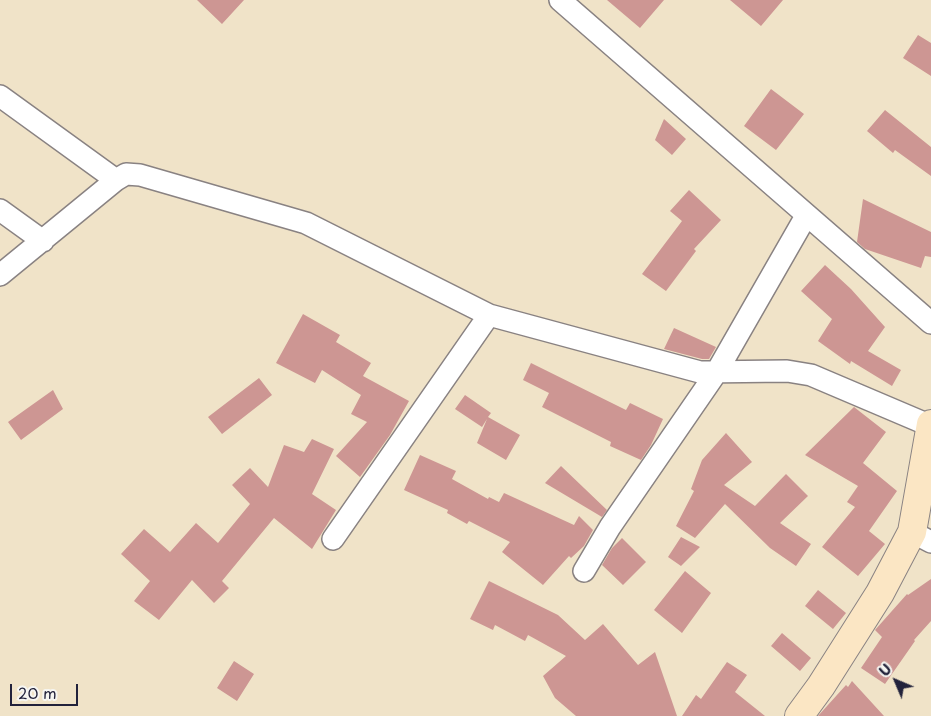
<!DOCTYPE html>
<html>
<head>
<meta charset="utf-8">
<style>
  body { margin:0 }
  #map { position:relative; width:931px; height:716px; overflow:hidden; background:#f0e3c8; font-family:"Playpen Sans",sans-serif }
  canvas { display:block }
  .north { position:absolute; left:871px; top:656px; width:50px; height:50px; -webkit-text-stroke:4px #f6f6f2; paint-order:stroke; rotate:315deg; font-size:14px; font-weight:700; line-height:20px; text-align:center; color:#22223b }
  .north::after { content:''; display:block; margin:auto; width:18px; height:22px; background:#22223b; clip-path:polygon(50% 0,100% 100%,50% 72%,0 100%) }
  .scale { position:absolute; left:10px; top:684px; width:68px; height:22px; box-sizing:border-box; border:2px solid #22223b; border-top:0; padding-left:6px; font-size:15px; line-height:18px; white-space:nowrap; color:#22223b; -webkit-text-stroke:4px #f6f6f2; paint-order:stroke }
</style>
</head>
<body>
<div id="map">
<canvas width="931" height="716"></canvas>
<div class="north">U</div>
<div class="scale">20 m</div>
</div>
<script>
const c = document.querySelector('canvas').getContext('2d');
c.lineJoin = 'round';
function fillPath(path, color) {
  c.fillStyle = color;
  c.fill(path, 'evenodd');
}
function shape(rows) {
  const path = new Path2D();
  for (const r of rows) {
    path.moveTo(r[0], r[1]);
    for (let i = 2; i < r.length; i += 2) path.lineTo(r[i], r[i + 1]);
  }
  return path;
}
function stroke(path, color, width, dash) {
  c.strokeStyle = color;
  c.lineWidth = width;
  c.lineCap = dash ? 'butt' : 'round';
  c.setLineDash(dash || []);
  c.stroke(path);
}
const building = shape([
  [197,0,244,0,222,24],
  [607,0,664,0,640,28],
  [730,0,783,0,761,26],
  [918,35,931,43,931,76,903,58],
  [771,89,804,114,776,150,744,126],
  [885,110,931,147,931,176,895,150,893,153,867,131],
  [664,119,686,139,672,155,655,140],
  [689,190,721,220,694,249,696,251,666,291,642,274,682,221,670,211],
  [863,199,931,232,931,257,925,256,921,268,865,249,857,242],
  [825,265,851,289,885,327,868,351,901,370,892,386,851,361,850,364,818,341,832,319,801,291],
  [303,314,340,335,336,342,371,363,363,376,409,401,390,435,360,477,336,456,367,422,351,414,361,395,322,370,315,383,276,363],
  [674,328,716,347,709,359,702,359,664,349],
  [531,363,626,410,630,403,663,419,651,445,641,460,610,446,611,442,542,407,549,393,523,380],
  [259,378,272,395,222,434,208,417],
  [53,390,63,409,21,440,8,422],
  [465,395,491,413,488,417,520,435,506,460,477,443,487,419,482,427,455,409],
  [854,407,886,432,863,463,897,491,869,531,885,544,858,576,822,547,855,507,847,502,858,486,805,455],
  [726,433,752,462,724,485,755,506,786,474,808,496,780,523,811,544,796,566,770,548,725,504,695,538,676,526,694,491,691,489,702,460],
  [312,439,334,449,312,494,336,510,312,549,274,518,222,581,229,588,214,603,192,580,159,620,134,601,150,581,121,554,144,529,170,552,196,523,218,543,250,504,232,485,250,468,268,487,284,445,304,452],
  [420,455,456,471,452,479,488,499,489,497,499,502,504,493,574,525,579,516,593,530,584,546,571,558,569,556,543,585,502,552,510,542,469,521,467,524,447,513,448,510,404,490],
  [561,466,607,510,602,517,545,483],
  [681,537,700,547,681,566,668,557],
  [622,538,646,562,623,585,602,565,612,548],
  [685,571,711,593,682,633,654,610],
  [931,579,931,621,914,640,915,641,885,684,861,668,882,637,875,630,907,594,908,595],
  [489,581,558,615,585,640,603,624,638,665,655,652,677,716,576,716,555,698,543,676,566,656,528,635,525,641,495,625,493,630,470,619],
  [818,590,846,613,833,629,805,606],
  [782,633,811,658,800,671,771,646],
  [234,661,254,674,237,701,217,688],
  [727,662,747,675,735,692,765,716,682,716,696,695,701,699],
  [852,681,884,716,818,716,846,685,848,687]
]);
const street = shape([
  [560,0,931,323],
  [0,96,116,180],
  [0,210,43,241],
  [0,275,116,180,126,174,140,175,306,223,489,315,700,372,787,371,811,375,931,426],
  [912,532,931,542],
  [333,539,489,315],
  [584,571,610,527,716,373,806,216]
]);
const secondary = shape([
  [799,716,821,686,880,593,912,532,931,424]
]);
fillPath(building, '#cd9693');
stroke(street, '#898282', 24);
stroke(secondary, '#898282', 30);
stroke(street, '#fff', 21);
stroke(secondary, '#fbe6c4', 28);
</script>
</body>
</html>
